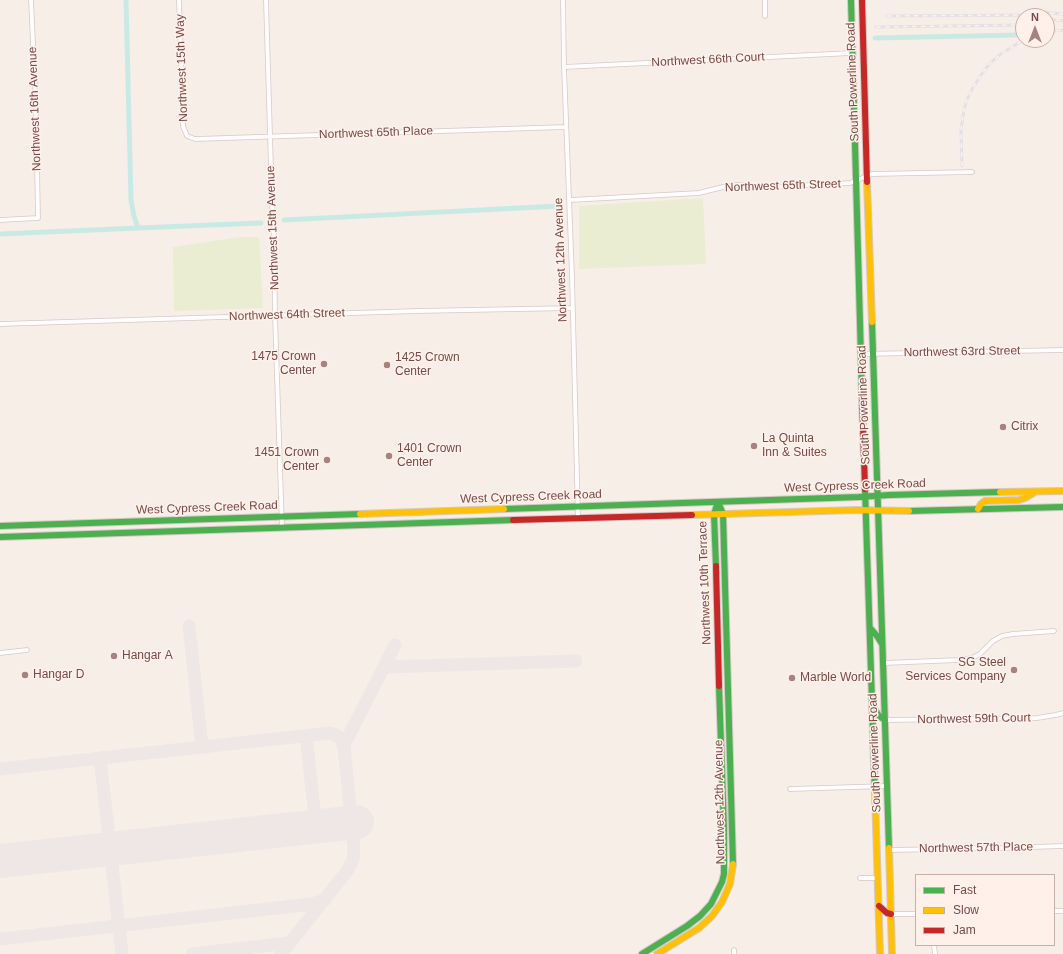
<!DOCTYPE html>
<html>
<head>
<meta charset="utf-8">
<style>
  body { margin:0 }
  #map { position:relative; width:1063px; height:954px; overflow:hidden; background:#f8eee8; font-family:Helvetica,sans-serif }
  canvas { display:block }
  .legend { position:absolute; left:915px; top:874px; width:140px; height:72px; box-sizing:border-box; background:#fff1ea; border:1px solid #c9afa8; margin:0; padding:5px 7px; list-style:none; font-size:12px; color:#784b46 }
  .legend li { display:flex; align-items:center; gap:8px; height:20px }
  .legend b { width:20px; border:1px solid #c9afa8 }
  .north { position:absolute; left:1015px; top:8px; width:40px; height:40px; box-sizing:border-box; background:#fff1ea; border:1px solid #c9afa8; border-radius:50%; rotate:0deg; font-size:11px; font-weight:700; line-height:16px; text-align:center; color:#784b46 }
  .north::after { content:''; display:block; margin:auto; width:14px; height:18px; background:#a5847f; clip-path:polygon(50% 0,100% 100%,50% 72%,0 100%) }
</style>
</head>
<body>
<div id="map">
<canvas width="1063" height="954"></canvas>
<ul class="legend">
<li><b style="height:5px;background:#4caf50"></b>Fast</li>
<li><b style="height:5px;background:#ffc107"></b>Slow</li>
<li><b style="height:5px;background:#c62828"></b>Jam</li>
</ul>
<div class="north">N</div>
</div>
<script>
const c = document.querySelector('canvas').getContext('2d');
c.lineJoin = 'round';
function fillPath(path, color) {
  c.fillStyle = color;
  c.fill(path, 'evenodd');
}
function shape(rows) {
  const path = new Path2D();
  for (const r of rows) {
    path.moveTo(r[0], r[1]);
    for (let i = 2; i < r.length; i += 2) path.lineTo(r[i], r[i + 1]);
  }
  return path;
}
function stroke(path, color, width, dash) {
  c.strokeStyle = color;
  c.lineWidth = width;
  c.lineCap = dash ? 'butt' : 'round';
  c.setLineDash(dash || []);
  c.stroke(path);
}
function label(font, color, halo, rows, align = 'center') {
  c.font = font + ' Helvetica,sans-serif';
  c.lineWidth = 3;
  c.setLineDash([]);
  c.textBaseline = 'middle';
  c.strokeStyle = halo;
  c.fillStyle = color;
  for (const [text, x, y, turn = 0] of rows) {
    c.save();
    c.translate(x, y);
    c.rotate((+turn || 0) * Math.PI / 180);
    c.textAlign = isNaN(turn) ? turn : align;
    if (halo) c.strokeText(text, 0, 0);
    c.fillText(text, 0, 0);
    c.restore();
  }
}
const green = shape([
  [703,198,706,264,579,269,579,206],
  [240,237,259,237,263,308,174,311,173,247]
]);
const canal = shape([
  [126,0,131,200,134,216,138,228],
  [875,38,1017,35],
  [284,220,559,206],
  [0,234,138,228,261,223]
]);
const taxiway = shape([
  [189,626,202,747],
  [384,667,576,661],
  [306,736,316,826],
  [344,747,345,743,395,645],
  [100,758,122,954],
  [0,769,330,733,336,735,341,739,344,747,354,848,353,860,347,871,281,954],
  [0,939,312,904,325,900],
  [192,954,289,943]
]);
const runway = shape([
  [0,861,357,822]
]);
const street = shape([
  [179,0,183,126,187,136,195,139,566,127],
  [266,0,272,203,274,232,275,315,282,528],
  [563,0,564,67,572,276,578,519],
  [765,0,765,16],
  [564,67,852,53],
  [570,200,699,193,723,187,738,185,774,187,850,183,872,174,972,172],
  [0,220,38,218,36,108,31,0],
  [0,324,417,311,573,308],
  [862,354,1063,350],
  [0,653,27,650],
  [884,663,959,660,972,658,980,654,993,641,1002,636,1013,634,1054,631],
  [885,720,1037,718,1056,715,1063,713],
  [790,789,887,786],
  [889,850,1002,848,1063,846],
  [860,878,878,878],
  [1054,911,1063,911],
  [891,914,916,914],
  [934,945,935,954],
  [734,950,734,954]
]);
const fast = shape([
  [851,0,862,395],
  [872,322,889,848],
  [865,489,875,794],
  [718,502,723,514,733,864],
  [504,509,859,497,889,495,1000,492],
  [909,511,1063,507],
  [0,526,360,514],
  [0,537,513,520],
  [716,566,714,514,718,502],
  [870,628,877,636,882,644],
  [873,707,879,716,885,720],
  [642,954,687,926,700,916,711,904,722,882,724,874,724,829,719,686]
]);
const slow = shape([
  [867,182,872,322],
  [1000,492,1063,491],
  [978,509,981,504,985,501,1019,500,1025,498,1035,492],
  [360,514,504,509],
  [692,515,856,510,909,511],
  [875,794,880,954],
  [889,848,892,954],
  [657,954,699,928,712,916,722,902,730,884,733,864]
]);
const jam = shape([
  [862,0,867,182],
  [862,395,865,489],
  [513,520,692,515],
  [716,566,719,686],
  [879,906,887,913,891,914]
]);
const rail = shape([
  [1041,12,1063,14],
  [887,16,1030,15,1047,16],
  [1047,19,1063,21],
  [876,27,1023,25],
  [1047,32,1063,30],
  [962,166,961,130,963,116,966,102,971,91,981,75,990,63,1001,54,1023,40]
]);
const markers = [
  [324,364,4,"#a5847f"],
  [387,365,4,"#a5847f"],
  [1003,427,4,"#a5847f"],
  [754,446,4,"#a5847f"],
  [389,456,4,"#a5847f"],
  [327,460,4,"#a5847f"],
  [114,656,4,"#a5847f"],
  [1014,670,4,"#a5847f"],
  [25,675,4,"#a5847f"],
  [792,678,4,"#a5847f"]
];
const streetNames = [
  ["Northwest 66th Court",708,60,-3],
  ["Northwest 15th Way",182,68,-92],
  ["South Powerline Road",853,82,-92],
  ["Northwest 16th Avenue",35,109,-92],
  ["Northwest 65th Place",376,133,-2],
  ["Northwest 65th Street",783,186,-2],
  ["Northwest 15th Avenue",273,228,-92],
  ["Northwest 12th Avenue",561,260,-92],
  ["Northwest 64th Street",287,315,-2],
  ["Northwest 63rd Street",962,352,-1],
  ["South Powerline Road",864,405,-92],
  ["West Cypress Creek Road",855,486,-2],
  ["West Cypress Creek Road",531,497,-2],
  ["West Cypress Creek Road",207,508,-2],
  ["Northwest 10th Terrace",705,583,-92],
  ["Northwest 59th Court",974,719,-1],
  ["South Powerline Road",875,753,-92],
  ["Northwest 12th Avenue",720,802,-91],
  ["Northwest 57th Place",976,848,-1]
];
const poiNames = [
  ["1475 Crown",316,357,"right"],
  ["Center",316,371,"right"],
  ["1425 Crown",395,358],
  ["Center",395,372],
  ["Citrix",1011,427],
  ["La Quinta",762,439],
  ["Inn & Suites",762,453],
  ["1401 Crown",397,449],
  ["Center",397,463],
  ["1451 Crown",319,453,"right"],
  ["Center",319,467,"right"],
  ["Hangar A",122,656],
  ["SG Steel",1006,663,"right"],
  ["Services Company",1006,677,"right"],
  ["Hangar D",33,675],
  ["Marble World",800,678]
];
fillPath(green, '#eaedd2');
stroke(canal, '#c9eae4', 5);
stroke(taxiway, '#eee7e6', 13);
stroke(runway, '#eee7e6', 34);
stroke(street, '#d6c9c5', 5.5);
stroke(fast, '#d6c9c5', 8);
stroke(slow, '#d6c9c5', 8);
stroke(jam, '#d6c9c5', 8);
stroke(street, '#fefcfc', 4);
stroke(fast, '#4caf50', 6);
stroke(slow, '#ffc107', 6);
stroke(jam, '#c62828', 6);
stroke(rail, '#e4e0e5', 3);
stroke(rail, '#fff1ea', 1.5, [4.5]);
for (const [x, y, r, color] of markers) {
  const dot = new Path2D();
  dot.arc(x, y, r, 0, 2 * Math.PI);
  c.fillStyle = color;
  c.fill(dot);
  stroke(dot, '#fff1ea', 1.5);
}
label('12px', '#784b46', '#fff1ea', streetNames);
label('12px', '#784b46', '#fff1ea', poiNames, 'left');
</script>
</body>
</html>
